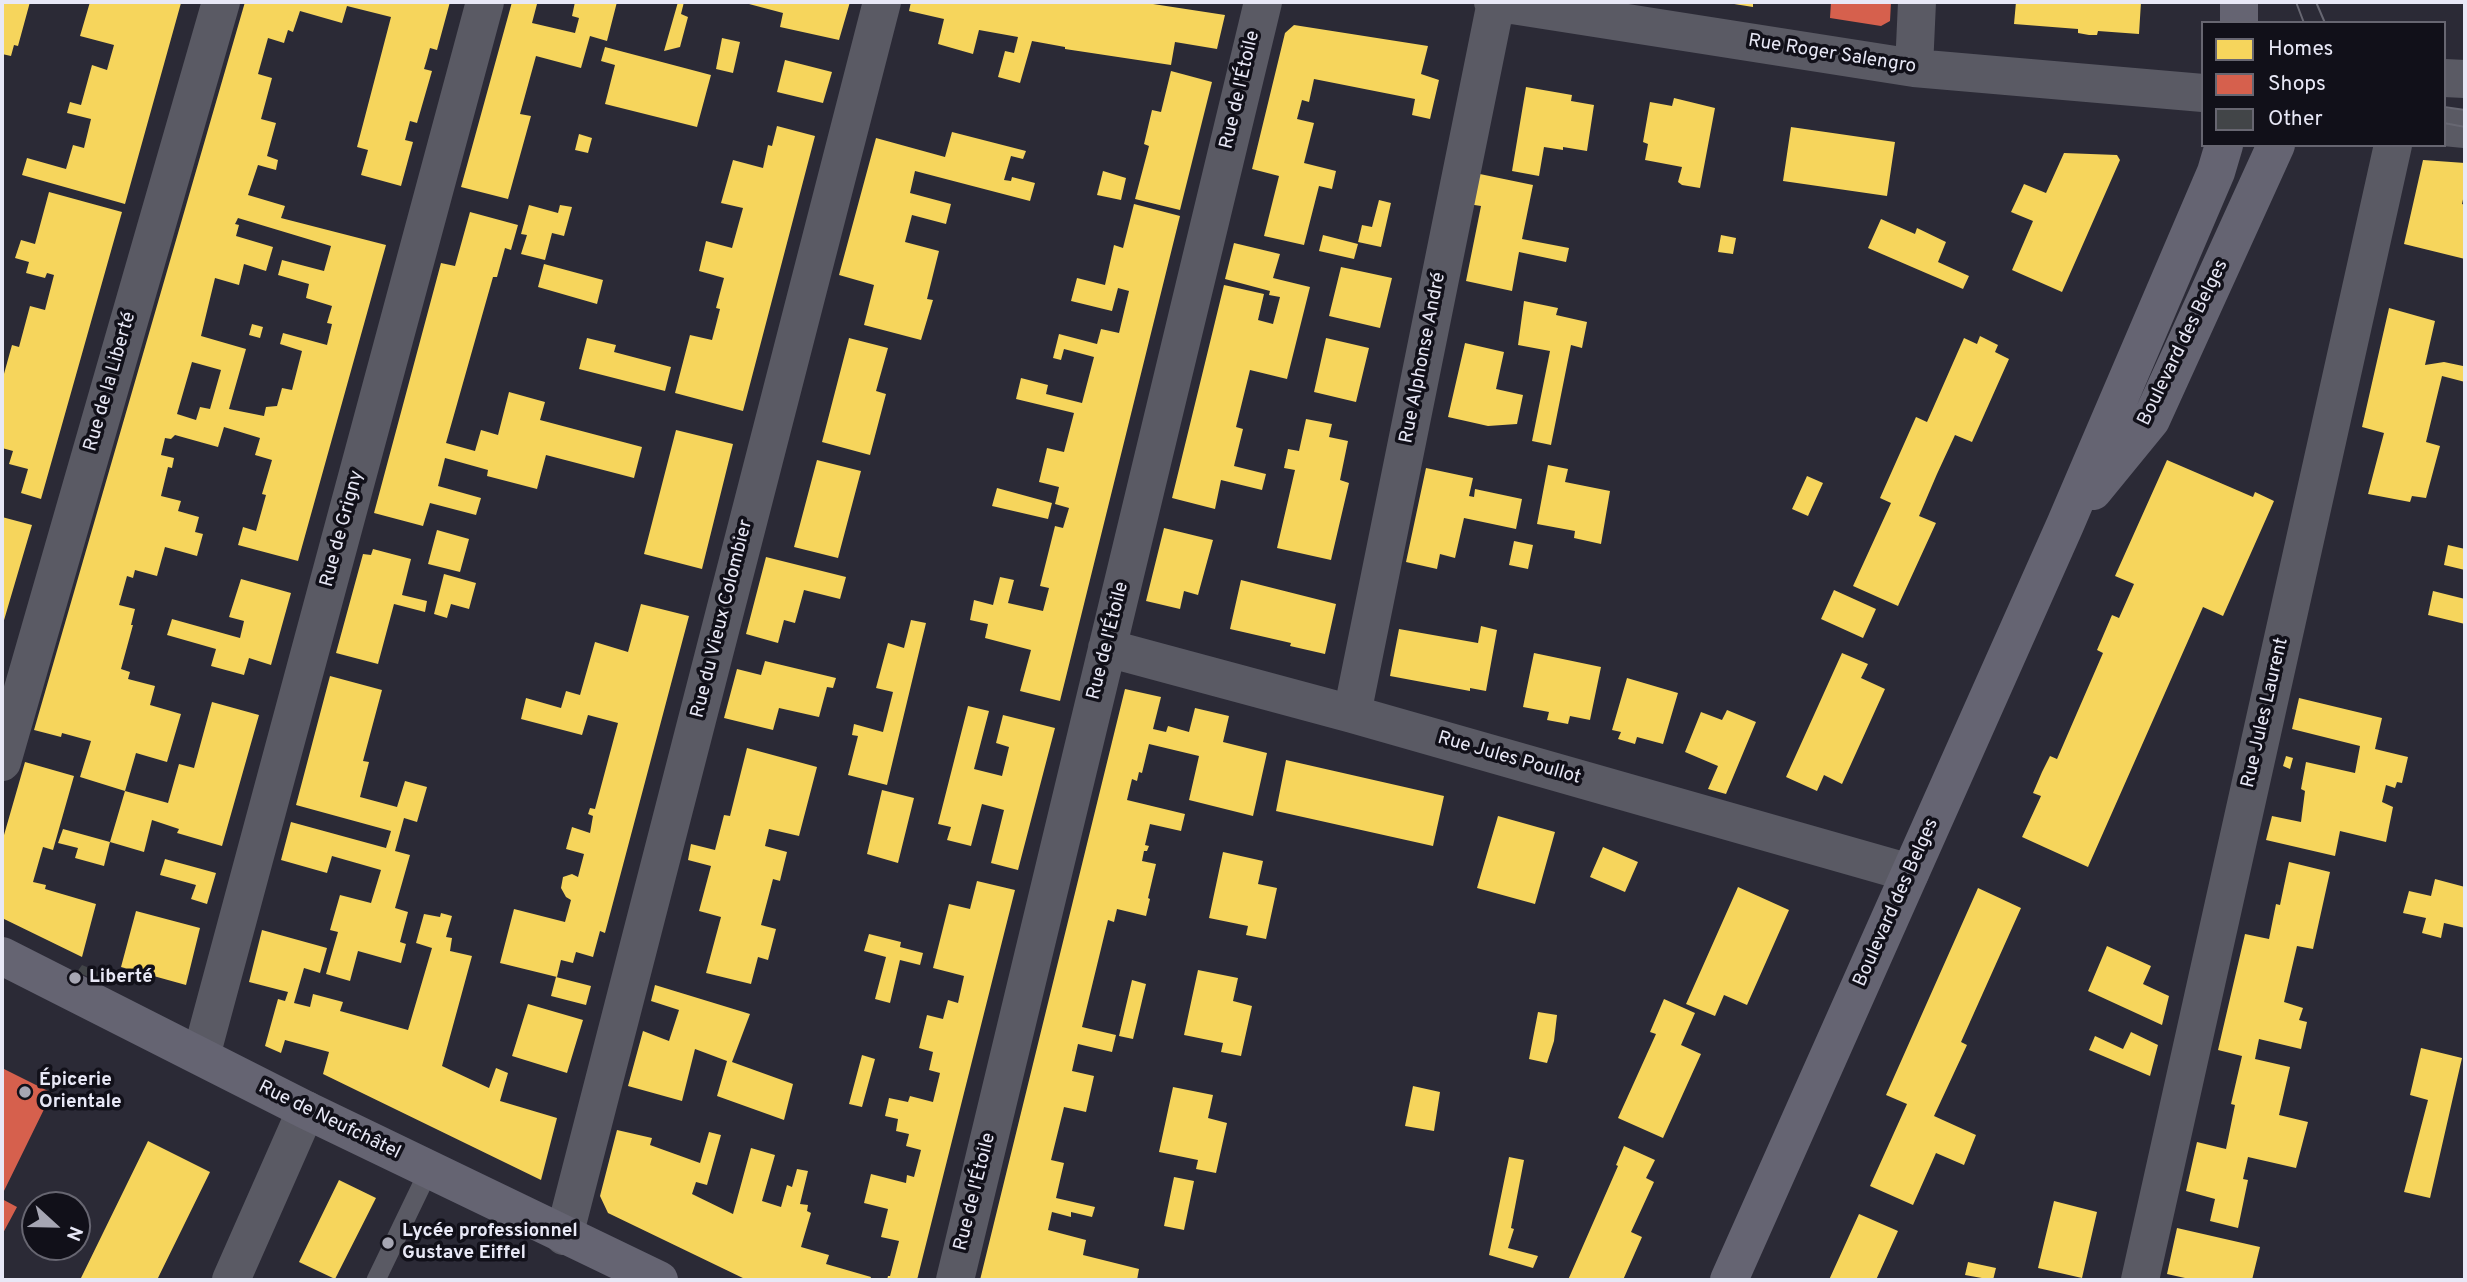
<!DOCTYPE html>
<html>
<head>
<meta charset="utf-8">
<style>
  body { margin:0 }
  #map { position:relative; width:2467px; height:1282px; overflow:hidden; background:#2b2a36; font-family:Overpass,sans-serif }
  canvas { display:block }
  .frame { position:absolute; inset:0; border:4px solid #e8e8f6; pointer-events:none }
  .legend { position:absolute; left:2201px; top:21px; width:245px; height:126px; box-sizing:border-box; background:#111019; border:2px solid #676671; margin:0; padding:9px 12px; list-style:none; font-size:21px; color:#e8e8f6 }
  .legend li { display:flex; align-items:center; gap:14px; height:35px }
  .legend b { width:35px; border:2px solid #676671 }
  .north { position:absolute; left:21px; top:1191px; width:70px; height:70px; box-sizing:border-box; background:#111019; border:2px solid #676671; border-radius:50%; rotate:112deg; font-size:19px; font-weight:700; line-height:28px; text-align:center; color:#e8e8f6 }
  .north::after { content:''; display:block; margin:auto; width:24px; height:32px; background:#a6a6b3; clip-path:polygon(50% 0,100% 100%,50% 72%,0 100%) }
</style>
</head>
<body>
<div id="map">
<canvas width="2467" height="1282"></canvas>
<div class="frame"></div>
<ul class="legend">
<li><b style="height:19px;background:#f6d55c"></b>Homes</li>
<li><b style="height:19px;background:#d6604d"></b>Shops</li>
<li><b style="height:19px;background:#424548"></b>Other</li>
</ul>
<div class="north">N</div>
</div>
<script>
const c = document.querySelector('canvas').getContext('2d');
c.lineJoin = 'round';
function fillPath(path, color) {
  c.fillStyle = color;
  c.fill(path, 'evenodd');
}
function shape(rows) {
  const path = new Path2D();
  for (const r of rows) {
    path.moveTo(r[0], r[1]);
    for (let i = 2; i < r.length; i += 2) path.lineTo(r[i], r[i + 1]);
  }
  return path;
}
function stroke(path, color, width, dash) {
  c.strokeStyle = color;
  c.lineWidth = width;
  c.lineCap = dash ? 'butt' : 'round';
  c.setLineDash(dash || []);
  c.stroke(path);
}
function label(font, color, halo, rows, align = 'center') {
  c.font = font + ' Overpass,sans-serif';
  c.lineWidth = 7;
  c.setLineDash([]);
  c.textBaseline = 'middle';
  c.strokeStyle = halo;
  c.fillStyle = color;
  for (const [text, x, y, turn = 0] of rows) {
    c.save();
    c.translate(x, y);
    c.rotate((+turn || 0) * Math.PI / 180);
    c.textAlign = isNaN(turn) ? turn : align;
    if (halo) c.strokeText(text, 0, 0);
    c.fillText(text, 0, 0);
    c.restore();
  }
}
const homes = shape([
  [2,2,30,2,18,46,14,45,11,56,2,54],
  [90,2,181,3,125,204,22,175,27,158,66,169,73,145,84,148,91,119,67,113,70,102,81,105,92,65,107,70,114,45,80,36],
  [245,2,450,2,437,50,430,48,427,59,424,69,432,71,417,123,410,121,405,140,413,142,401,186,361,175,368,150,357,147,391,17,347,6,342,23,300,11,293,32,288,30,284,43,268,38,258,74,272,78,261,119,276,123,267,156,278,160,276,170,258,165,248,195,285,206,281,218,386,245,298,561,238,545,243,527,256,531,266,495,262,494,272,460,255,455,260,438,224,427,218,447,175,435,171,439,165,438,161,455,174,458,172,468,168,467,161,496,181,501,178,511,199,517,195,532,203,534,197,556,165,547,157,576,135,570,133,578,127,576,119,605,135,609,131,625,133,625,121,669,130,672,128,679,155,686,150,705,181,714,167,762,136,753,125,791,80,777,91,741,62,733,61,737,34,730],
  [238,218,331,246,324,271,282,260,278,275,309,284,306,298,332,306,327,323,332,324,327,345,283,333,280,344,302,351,292,390,282,388,277,406,266,407,264,416,229,409,246,349,201,336,215,278,239,285,244,264,266,271,273,247,236,236,239,225,235,224],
  [192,362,221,370,210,409,200,407,196,420,177,414],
  [512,2,537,4,532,23,575,33,579,18,572,16,575,2,617,2,607,41,590,36,581,68,536,56,520,114,531,116,508,199,461,187],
  [678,2,684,2,681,14,688,17,680,47,664,51],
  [750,2,850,2,839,40,780,27,783,13,749,4],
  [911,2,1140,2,1225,15,1217,49,1175,42,1171,65,1065,49,1065,47,1032,41,1020,83,998,77,1005,51,1014,53,1018,37,979,30,973,54,938,44,944,19,909,11],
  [1729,2,1753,2,1753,7,1728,3],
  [2016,2,2141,2,2139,34,2098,31,2097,35,2089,35,2078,33,2078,29,2014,24],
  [1294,25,1428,46,1421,74,1439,80,1430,119,1412,115,1415,99,1314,79,1309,102,1302,100,1297,119,1314,123,1304,163,1336,171,1332,189,1319,186,1304,245,1264,236,1279,176,1252,169,1285,33],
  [722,38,740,42,733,73,716,69],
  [605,47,711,75,697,127,605,104,615,65,601,61],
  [785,60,832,72,823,103,777,92],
  [1171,71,1212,82,1180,210,1135,199,1149,146,1144,144,1152,110,1161,112],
  [1526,87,1572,95,1571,101,1594,105,1587,151,1563,147,1563,150,1544,147,1539,176,1512,171],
  [1674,98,1715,108,1700,188,1682,185,1678,182,1682,167,1645,160,1648,144,1643,142,1650,102,1672,106],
  [777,126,815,136,743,411,675,393,690,335,712,340,720,309,716,308,724,278,699,271,706,241,732,248,743,208,721,203,733,160,763,168,768,145,772,146],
  [1791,127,1895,142,1887,196,1783,181],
  [952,132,1026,151,1023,159,1011,156,1004,180,1011,181,1012,177,1035,183,1030,201,915,171,910,193,951,204,946,224,912,215,905,242,939,251,927,299,933,300,921,340,864,325,874,285,839,275,876,138,945,157],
  [579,134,592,138,588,153,575,150],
  [2064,153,2117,155,2120,160,2062,292,2012,270,2033,221,2011,212,2024,184,2046,193],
  [2423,160,2465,163,2465,190,2462,204,2465,205,2465,259,2404,244],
  [1103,171,1126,178,1121,200,1097,195],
  [1475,173,1533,185,1522,239,1569,248,1566,262,1519,252,1512,291,1466,281,1481,206,1468,204],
  [49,192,122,212,41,499,21,493,28,469,9,464,13,451,2,448,2,381,12,345,19,347,30,306,45,310,54,275,47,273,45,278,26,273,29,262,15,258,21,240,35,244],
  [1379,200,1391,203,1381,247,1358,242,1362,225,1372,227],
  [1134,204,1180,216,1060,701,1020,691,1031,650,985,638,988,624,970,620,974,600,993,605,1000,577,1014,580,1008,603,1043,611,1049,588,1040,586,1055,526,1063,528,1069,508,1055,504,1059,487,1039,482,1047,448,1064,452,1074,413,1016,399,1021,378,1048,385,1046,394,1082,403,1094,357,1064,349,1061,360,1053,358,1059,334,1097,344,1101,329,1119,333,1129,291,1118,288,1112,311,1071,301,1077,278,1105,285,1114,245,1123,248],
  [529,205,558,213,560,205,572,207,564,236,552,233,545,260,521,254,527,235,521,234],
  [470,212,518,225,511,250,505,248,497,277,493,277,446,443,475,451,481,430,498,435,509,392,545,402,540,420,642,447,634,478,546,455,537,489,487,476,488,470,445,458,438,486,481,498,476,515,430,503,423,526,374,513,441,263,455,266],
  [1881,219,1915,234,1917,228,1946,242,1938,262,1969,276,1963,289,1868,248],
  [1323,235,1358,244,1354,259,1319,251],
  [1721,235,1736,238,1733,254,1718,252],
  [1234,243,1280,254,1273,278,1310,287,1287,379,1250,370,1236,427,1243,429,1234,466,1266,474,1262,490,1221,480,1215,509,1172,498,1224,285,1264,294,1258,320,1273,324,1280,297,1269,295,1270,291,1225,279],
  [544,264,603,280,597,304,538,287],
  [1341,267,1392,278,1380,328,1329,316],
  [1524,301,1558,308,1556,315,1587,322,1582,348,1571,345,1551,445,1532,441,1550,351,1518,345],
  [2389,308,2435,321,2425,365,2444,362,2463,366,2465,361,2465,382,2442,376,2426,442,2440,446,2426,498,2412,496,2410,502,2368,494,2384,433,2362,427],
  [252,324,263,327,260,338,249,335],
  [1980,336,1998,345,1995,352,2009,359,1972,442,1955,435,1937,474,1919,516,1936,523,1898,606,1853,586,1891,503,1880,498,1916,417,1927,422,1964,338,1977,344],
  [587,338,616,345,614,352,671,367,665,391,579,369],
  [849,338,888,348,876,391,886,394,870,455,822,442],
  [1326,338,1369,348,1356,402,1314,392],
  [1465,343,1504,352,1496,389,1523,395,1517,424,1488,426,1448,417],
  [1306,419,1332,424,1329,437,1348,441,1340,480,1349,483,1331,560,1277,548,1295,470,1284,468,1288,449,1299,451],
  [676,430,733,444,702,569,644,554],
  [817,460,861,471,838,558,794,547],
  [2167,460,2253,497,2255,492,2274,501,2223,616,2203,607,2088,867,2022,837,2041,796,2033,793,2042,772,2050,756,2057,759,2103,653,2097,650,2112,615,2119,618,2134,584,2115,576],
  [1548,465,1568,469,1565,482,1610,491,1601,544,1574,538,1575,531,1537,524],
  [1426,468,1473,478,1469,496,1474,497,1475,489,1522,499,1516,529,1464,518,1455,558,1440,554,1437,569,1406,562],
  [1807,476,1823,483,1808,516,1792,509],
  [997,488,1052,503,1048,519,992,506],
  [2,517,32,525,2,627],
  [1164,528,1213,540,1198,595,1184,591,1180,609,1146,601],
  [437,530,469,539,460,572,428,564],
  [1514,541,1533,545,1528,569,1509,565],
  [2448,545,2465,549,2465,570,2444,565],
  [373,549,411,559,402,595,427,601,425,612,394,604,378,664,336,653,363,554,371,555],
  [766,557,846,577,840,599,804,590,795,623,784,620,778,643,746,634],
  [444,574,476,583,469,609,451,604,447,618,434,614],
  [241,579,291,593,271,665,249,658,244,675,211,666,216,649,167,635,172,619,240,638,244,621,229,617],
  [1241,580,1336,604,1325,654,1290,646,1291,643,1230,629],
  [1834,590,1876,609,1863,638,1821,619],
  [2433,591,2465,599,2465,624,2428,615],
  [641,604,689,616,605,933,600,931,593,957,576,952,573,963,561,960,557,977,500,963,514,909,565,922,571,900,566,897,561,888,563,877,572,874,578,877,584,854,566,849,572,827,590,833,593,816,588,814,590,808,595,809,618,723,588,715,582,735,521,719,526,698,561,708,566,691,580,695,595,642,628,652],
  [911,620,926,623,887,785,848,775,858,736,852,735,854,724,883,732,893,692,876,688,888,643,904,648],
  [1481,626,1497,630,1486,691,1470,688,1470,691,1390,676,1399,629,1478,643],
  [1534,653,1601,667,1590,720,1570,716,1568,724,1547,720,1549,712,1523,707],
  [1842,653,1868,664,1861,678,1885,689,1842,784,1824,775,1817,791,1786,777],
  [765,661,836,678,833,688,827,687,819,717,779,708,773,730,724,718,737,669,761,675],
  [330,676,382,690,363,761,369,762,360,797,397,807,405,781,427,787,417,822,404,818,395,851,410,855,395,908,408,912,400,942,406,944,401,963,358,951,350,981,326,974,338,932,330,930,340,895,371,903,381,870,332,856,327,873,281,860,291,822,386,848,391,831,296,805],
  [1627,678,1678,693,1663,744,1637,737,1635,744,1618,739,1621,732,1612,730],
  [1125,689,1161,697,1153,729,1166,732,1168,726,1189,732,1195,708,1229,716,1223,742,1267,753,1253,816,1189,800,1199,756,1149,744,1142,773,1139,772,1137,781,1132,779,1127,800,1185,814,1181,831,1150,824,1145,845,1149,846,1147,851,1144,851,1142,861,1156,864,1148,898,1150,899,1146,916,1117,909,1114,922,1108,920,1082,1027,1116,1035,1112,1052,1078,1044,1072,1071,1094,1076,1086,1112,1064,1107,1051,1160,1064,1163,1056,1198,1095,1207,1092,1217,1071,1212,1071,1217,1052,1212,1048,1230,1086,1240,1083,1255,1139,1269,1137,1280,980,1280],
  [2299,698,2382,718,2375,749,2408,757,2402,783,2397,782,2395,788,2386,785,2382,802,2393,807,2386,842,2340,831,2335,856,2266,840,2272,816,2301,822,2305,791,2301,789,2306,762,2355,773,2360,746,2292,729],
  [212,702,259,715,222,846,177,833,179,829,152,820,144,852,110,842,125,791,168,803,179,764,194,768],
  [968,706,989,711,974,769,1002,776,1009,747,996,743,1003,715,1055,728,1018,870,991,863,1004,810,982,804,971,846,947,840,951,827,938,824],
  [1727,710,1756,722,1726,794,1708,789,1718,766,1685,752,1701,712,1722,720],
  [747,748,817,767,799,836,769,829,765,846,787,852,780,881,773,879,761,925,776,929,768,960,758,957,751,984,706,973,721,917,699,911,711,866,688,860,691,844,715,850,724,815,730,816],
  [2286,756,2293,758,2290,769,2283,766],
  [1286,760,1444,796,1433,846,1276,811],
  [25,762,74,776,53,850,43,847,33,882,46,885,45,889,96,904,82,957,2,918,2,842],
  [882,790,914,798,898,863,867,854],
  [1498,816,1555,832,1535,904,1477,888],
  [63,829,110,842,104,866,75,858,78,848,58,843],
  [1603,847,1638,862,1625,892,1590,877],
  [1223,852,1263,861,1258,884,1277,888,1266,939,1246,935,1248,926,1209,918],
  [165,859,216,873,207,904,191,899,196,885,160,875],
  [2289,862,2330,872,2313,949,2297,946,2284,1002,2303,1008,2299,1020,2307,1022,2301,1049,2259,1039,2255,1059,2290,1067,2279,1115,2308,1122,2296,1168,2248,1157,2243,1179,2248,1180,2238,1228,2210,1221,2215,1199,2186,1191,2197,1142,2226,1149,2235,1105,2231,1104,2242,1056,2218,1050,2245,934,2269,939,2276,904,2280,905],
  [2435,879,2465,887,2465,928,2444,923,2441,938,2422,933,2426,918,2403,913,2409,891,2431,896],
  [977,881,1015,890,917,1280,887,1280,888,1276,890,1276,899,1241,881,1237,888,1209,864,1203,871,1174,906,1183,907,1175,914,1177,921,1150,906,1146,909,1134,896,1131,898,1119,885,1116,889,1098,908,1102,910,1096,933,1102,940,1073,929,1070,933,1052,919,1048,927,1015,943,1019,948,1000,958,1003,964,976,933,968,949,904,970,909],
  [1738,887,1789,910,1747,1005,1724,995,1715,1016,1686,1004],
  [1978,888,2021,908,1961,1042,1967,1045,1934,1116,1976,1135,1964,1165,1936,1153,1913,1205,1870,1186,1907,1104,1886,1095],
  [136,911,200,928,186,985,121,967],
  [441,913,452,916,446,937,452,938,450,951,472,956,442,1066,489,1088,496,1068,508,1073,500,1101,557,1118,541,1180,323,1074,329,1052,285,1040,281,1053,265,1046,278,999,285,1001,288,992,249,982,262,930,327,948,320,973,304,968,294,1003,310,1007,313,994,343,1002,340,1011,408,1030,432,948,416,943,424,914,440,917],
  [869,934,901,942,900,947,923,953,920,965,900,960,890,1003,875,999,886,957,864,951],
  [2107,946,2151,966,2143,984,2169,996,2162,1025,2088,991],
  [1198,970,1238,978,1233,1001,1252,1006,1241,1056,1221,1052,1223,1043,1184,1035],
  [556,977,591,986,586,1005,551,996],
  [1132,980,1146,984,1133,1039,1119,1036],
  [655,985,750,1014,732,1062,793,1084,784,1120,717,1096,727,1061,695,1049,682,1101,628,1086,643,1031,669,1041,679,1010,651,1001],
  [1664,999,1695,1013,1681,1045,1701,1054,1663,1138,1618,1118,1656,1034,1650,1032],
  [528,1004,583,1020,567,1073,512,1056],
  [1538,1012,1557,1015,1554,1041,1547,1063,1529,1059],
  [2131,1032,2158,1045,2150,1076,2089,1050,2095,1036,2123,1049],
  [2421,1048,2462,1058,2430,1198,2404,1192,2428,1100,2410,1095],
  [862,1055,875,1059,862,1107,849,1104],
  [1413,1086,1440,1092,1434,1131,1405,1126],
  [1173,1087,1213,1095,1208,1118,1227,1123,1216,1173,1196,1169,1198,1160,1159,1152],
  [617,1130,652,1138,650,1145,700,1163,709,1132,721,1135,707,1185,696,1182,692,1194,733,1214,751,1148,775,1155,762,1201,781,1207,787,1185,792,1187,797,1169,808,1171,800,1204,808,1205,807,1211,811,1213,801,1247,829,1255,826,1264,871,1277,870,1280,747,1280,608,1213,600,1196],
  [148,1141,210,1172,157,1280,80,1280],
  [1624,1146,1655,1160,1646,1178,1654,1182,1631,1232,1642,1237,1623,1280,1568,1280,1618,1166,1616,1165],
  [1509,1157,1524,1160,1511,1228,1514,1229,1508,1248,1538,1256,1533,1268,1489,1255],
  [1174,1177,1194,1181,1184,1230,1164,1226],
  [339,1180,376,1198,335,1279,299,1262],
  [2054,1201,2097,1212,2082,1278,2038,1268],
  [1859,1214,1898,1231,1876,1280,1829,1280],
  [2177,1228,2260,1247,2252,1280,2194,1280,2167,1274],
  [1968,1262,1996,1268,1993,1280,1965,1275]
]);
const shops = shape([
  [1831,2,1891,2,1890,21,1881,26,1830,18],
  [2,1068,52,1093,2,1195],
  [2,1199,17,1207,2,1235]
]);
const building = shape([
  [82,965,108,976,105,984,77,972]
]);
const service = shape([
  [376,1280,429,1170]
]);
const minor = shape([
  [1493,2,1914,68,2203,93],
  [1914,68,1917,2],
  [2444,78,2465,79],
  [2444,127,2465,129],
  [1107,648,1352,714,1910,873],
  [1352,714,1496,2],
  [2,762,221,2],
  [201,1056,485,2],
  [564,1236,882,2],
  [231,1280,306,1110],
  [955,1280,1263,2],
  [2140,1280,2393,145]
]);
const secondary = shape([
  [2239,23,2239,2],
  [2093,491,2151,420,2276,145],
  [2,956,306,1110,659,1280],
  [1729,1280,2065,525,2216,172,2224,145]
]);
const tram = shape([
  [2296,2,2304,23],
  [2316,2,2325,23],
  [2444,107,2465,110],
  [2444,123,2465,127]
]);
const markers = [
  [75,978,7,"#a6a6b3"],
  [25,1092,7,"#a6a6b3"],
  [388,1243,7,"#a6a6b3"]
];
const streetNames = [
  ["Rue Roger Salengro",1832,55,9],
  ["Rue de l'Étoile",1241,90,-77],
  ["Boulevard des Belges",2184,343,-64],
  ["Rue Alphonse André",1424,358,-79],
  ["Rue de la Liberté",111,382,-74],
  ["Rue de Grigny",343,529,-75],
  ["Rue du Vieux Colombier",723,619,-76],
  ["Rue de l'Étoile",1109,641,-76],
  ["Rue Jules Laurent",2266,713,-77],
  ["Rue Jules Poullot",1509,759,16],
  ["Boulevard des Belges",1897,903,-66],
  ["Rue de Neufchâtel",329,1121,26],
  ["Rue de l'Étoile",976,1192,-76]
];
const poiNames = [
  ["Liberté",89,978],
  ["Épicerie",39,1081],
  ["Orientale",39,1103],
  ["Lycée professionnel",402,1232],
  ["Gustave Eiffel",402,1254]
];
fillPath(homes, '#f6d55c');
fillPath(shops, '#d6604d');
fillPath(building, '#424548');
stroke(service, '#5a5a64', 19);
stroke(minor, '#5a5a64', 38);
stroke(secondary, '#656472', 38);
stroke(tram, '#676772', 2);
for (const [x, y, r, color] of markers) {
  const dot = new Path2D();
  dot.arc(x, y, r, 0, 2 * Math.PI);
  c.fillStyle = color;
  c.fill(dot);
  stroke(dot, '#111019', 2.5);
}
label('19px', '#e8e8f6', '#111019', streetNames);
label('bold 19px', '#e8e8f6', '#111019', poiNames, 'left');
</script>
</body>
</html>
